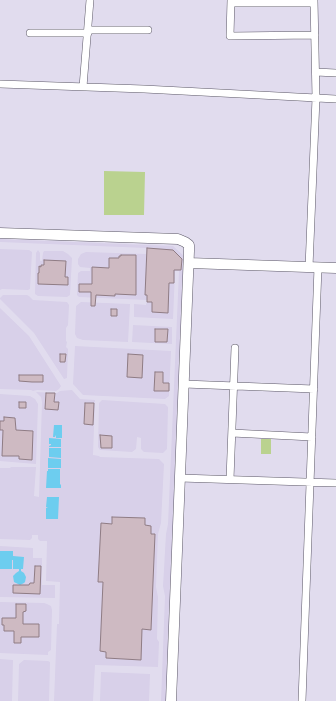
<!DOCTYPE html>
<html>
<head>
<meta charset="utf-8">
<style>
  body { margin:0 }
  canvas { display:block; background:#e1dcee }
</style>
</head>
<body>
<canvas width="336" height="701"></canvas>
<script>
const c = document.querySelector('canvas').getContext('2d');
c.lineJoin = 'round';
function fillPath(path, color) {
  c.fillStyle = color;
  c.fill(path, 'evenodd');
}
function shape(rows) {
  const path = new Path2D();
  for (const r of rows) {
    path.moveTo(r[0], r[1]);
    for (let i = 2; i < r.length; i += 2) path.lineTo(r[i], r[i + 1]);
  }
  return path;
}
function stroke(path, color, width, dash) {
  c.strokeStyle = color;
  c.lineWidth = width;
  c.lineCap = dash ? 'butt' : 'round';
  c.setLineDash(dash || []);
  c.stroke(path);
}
const built = shape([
  [0,239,173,246,185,257,168,701,161,701,165,596,163,586,166,534,168,524,179,271,175,271,173,319,134,317,134,304,146,305,147,300,79,297,77,295,78,273,81,271,90,271,90,268,80,267,78,264,78,259,81,254,86,252,146,254,146,248,0,242],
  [0,249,29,250,32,252,30,289,28,290,2,289,0,290],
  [38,250,40,253,40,261,42,261,43,253,44,251,63,251,68,254,72,258,70,295,67,297,38,296,35,294,36,253],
  [3,295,27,295,29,296,33,300,67,302,69,305,68,325,66,328,66,341,67,342,66,347,68,349,67,378,64,379,34,333,0,299,0,298],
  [81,302,130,304,128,342,83,340,77,338,75,334,76,306],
  [0,308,29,336,54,375,61,386,59,389,56,391,37,390,33,391,31,390,0,389],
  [133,325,172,327,172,344,132,342],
  [75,346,171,351,169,396,165,399,83,395,73,384],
  [72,390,80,399,95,400,93,455,99,456,100,457,159,459,164,464,161,523,158,534,156,587,158,597,157,639,159,642,158,667,95,665,93,701,54,701,57,624,59,624,60,582,46,581,47,541,40,541,38,539,38,535,32,535,32,538,30,540,0,539,0,468,10,468,11,467,36,467,34,496,39,497,42,402,41,397,36,392,57,393,60,391],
  [0,394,30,396,35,399,38,404,36,464,0,461],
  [102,400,165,404,168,407,167,449,163,453,144,452,141,449,141,438,137,437,136,449,132,452,100,450,98,447,99,403],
  [0,546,33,548,33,558,42,558,42,585,55,585,55,598,0,597],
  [0,602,44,603,47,604,51,606,52,610,51,650,48,652,48,655,0,653],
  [0,659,13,660,12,701,0,701],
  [24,660,48,661,50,662,49,701,18,701,19,664],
  [101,672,150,674,149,701,100,701]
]);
const green = shape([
  [104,171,145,172,144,215,104,215],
  [261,439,271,439,271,454,261,454]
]);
const water = shape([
  [54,425,62,425,62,438,56,438,56,435,55,437,53,437],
  [49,438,61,439,61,447,49,447,49,446,51,445,51,444,49,444],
  [49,448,61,448,61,458,49,457],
  [48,458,61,459,61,468,48,468],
  [48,469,60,469,60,484,61,485,61,488,46,488,47,471,48,471],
  [47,497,59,497,58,519,46,519,46,508,48,508,46,507],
  [0,551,13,551,13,556,24,557,23,569,21,569,21,571,24,573,26,577,25,582,24,583,20,585,14,582,13,576,16,573,19,571,19,569,13,569,13,560,12,560,12,569,0,569]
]);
const building = shape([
  [147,248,173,250,182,259,181,270,174,270,174,283,169,283,168,313,152,312,152,302,147,302,147,295,145,295,147,248],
  [121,255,136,255,136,295,115,294,115,296,96,295,95,306,91,306,91,292,79,292,79,284,92,284,92,267,109,268,109,258,119,258,119,256,121,256,121,255],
  [44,260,66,261,65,277,68,277,68,285,38,284,38,273,39,273,39,266,41,267,41,265,44,265,44,260],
  [111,309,117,309,117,316,111,316,111,309],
  [155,329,168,329,167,342,155,342,155,329],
  [60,354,66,354,65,362,60,362,60,354],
  [128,354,143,355,142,378,127,377,128,354],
  [155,372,163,372,163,383,169,383,169,391,154,391,155,372],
  [19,375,43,375,43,382,32,382,19,381,19,375],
  [46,393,55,393,54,402,59,402,58,410,45,409,46,393],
  [19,402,26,402,26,408,19,408,19,402],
  [85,403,94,403,93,425,84,424,85,403],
  [4,417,15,418,16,430,33,431,32,460,19,459,19,456,2,456,3,430,0,430,0,421,4,421,4,417],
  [100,435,112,436,112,448,101,448,100,435],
  [112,517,145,518,145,525,151,526,151,534,155,534,151,630,142,629,141,660,106,658,106,652,100,651,103,582,98,582,101,523,112,524,112,517],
  [35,566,41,566,40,594,13,593,13,585,29,585,30,583,34,583,35,566],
  [16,604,26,604,26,611,23,612,23,624,39,624,39,637,21,637,21,643,14,643,14,631,4,631,4,625,2,625,2,618,16,618,16,604]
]);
const street = shape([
  [231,0,230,36,315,35],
  [231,3,314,3],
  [88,30,148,30],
  [30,33,88,33],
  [316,72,336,73],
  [0,84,144,89,336,99],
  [83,87,90,0],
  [309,267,316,98,314,0],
  [184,384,314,389],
  [232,433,312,437],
  [180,478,336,483],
  [230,479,235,348],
  [302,701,318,267]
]);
const secondary = shape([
  [0,233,178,239,185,242,189,245,189,251,171,701],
  [189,263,336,268]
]);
fillPath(built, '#d8d0e9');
fillPath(green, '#bad28f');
fillPath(water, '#6dcdef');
fillPath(building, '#cebac2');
stroke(building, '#8f7c84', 1);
stroke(street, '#5c5867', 8);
stroke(secondary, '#5c5867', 11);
stroke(street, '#fff', 7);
stroke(secondary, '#fff', 10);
</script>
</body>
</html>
